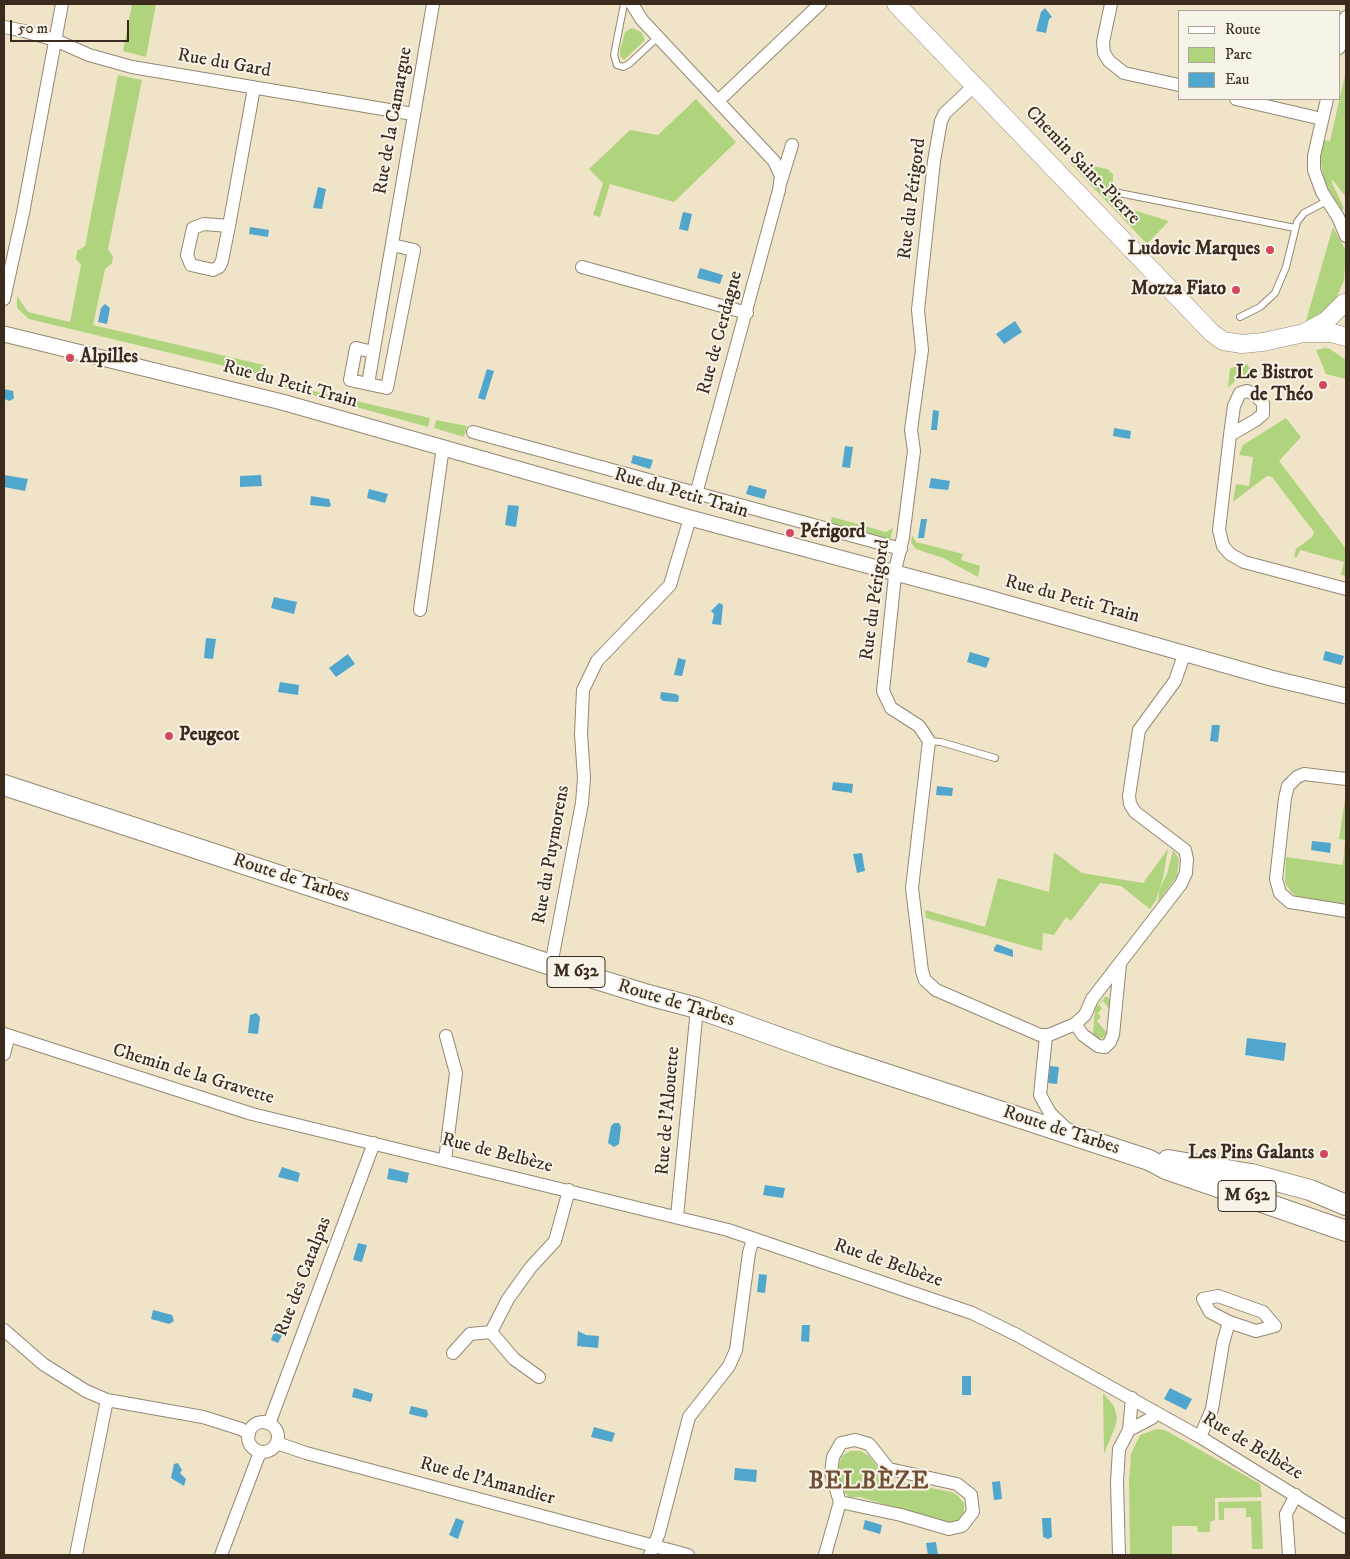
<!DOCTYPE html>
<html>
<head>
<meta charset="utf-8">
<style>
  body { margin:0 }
  #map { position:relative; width:1350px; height:1559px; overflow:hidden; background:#efe4c7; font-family:"IM FELL DW Pica",serif }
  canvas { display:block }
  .frame { position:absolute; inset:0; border:5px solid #3b2a1e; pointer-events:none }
  .legend { position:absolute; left:1178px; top:10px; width:162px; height:90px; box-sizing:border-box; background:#f7f3e8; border:1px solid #aca397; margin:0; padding:6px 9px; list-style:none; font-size:15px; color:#3b2a1e }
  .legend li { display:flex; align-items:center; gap:10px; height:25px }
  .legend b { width:25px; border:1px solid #aca397 }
  .scale { position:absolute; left:10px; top:20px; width:119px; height:22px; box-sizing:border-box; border:2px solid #3b2a1e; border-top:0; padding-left:6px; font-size:15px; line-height:18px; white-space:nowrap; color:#3b2a1e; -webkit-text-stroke:4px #f7f3e8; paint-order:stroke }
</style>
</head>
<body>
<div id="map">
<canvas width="1350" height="1559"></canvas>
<div class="frame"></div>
<ul class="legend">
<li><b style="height:6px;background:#fff"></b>Route</li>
<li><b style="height:14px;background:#b0d47e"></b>Parc</li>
<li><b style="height:14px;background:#50a6cc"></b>Eau</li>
</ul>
<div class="scale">50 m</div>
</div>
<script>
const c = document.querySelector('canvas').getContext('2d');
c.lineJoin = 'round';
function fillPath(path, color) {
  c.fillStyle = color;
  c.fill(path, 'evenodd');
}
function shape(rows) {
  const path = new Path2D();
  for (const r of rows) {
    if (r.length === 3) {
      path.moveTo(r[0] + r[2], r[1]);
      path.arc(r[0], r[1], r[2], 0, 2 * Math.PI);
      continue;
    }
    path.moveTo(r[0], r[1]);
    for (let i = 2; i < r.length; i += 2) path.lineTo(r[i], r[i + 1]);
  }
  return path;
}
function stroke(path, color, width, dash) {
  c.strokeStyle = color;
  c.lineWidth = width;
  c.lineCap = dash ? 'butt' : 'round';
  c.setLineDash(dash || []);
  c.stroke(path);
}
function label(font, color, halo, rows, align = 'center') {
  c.font = font + ' "IM FELL DW Pica",serif';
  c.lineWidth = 4;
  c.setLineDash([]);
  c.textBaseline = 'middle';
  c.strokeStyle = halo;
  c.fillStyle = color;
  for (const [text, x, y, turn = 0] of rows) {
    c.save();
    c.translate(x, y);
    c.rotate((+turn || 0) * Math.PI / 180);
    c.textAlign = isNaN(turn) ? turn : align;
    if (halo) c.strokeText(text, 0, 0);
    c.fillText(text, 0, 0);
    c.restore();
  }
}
const green = shape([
  [132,4,156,4,146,57,123,51],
  [632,28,641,32,645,40,624,60,620,56,620,51,625,32],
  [1346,71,1346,197,1332,179,1332,183,1344,208,1341,212,1324,180,1320,156,1324,140,1330,141],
  [118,75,142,80,108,249,113,257,112,263,105,269,93,325,264,365,262,375,29,319,17,308,17,296,28,312,70,322,81,265,76,259,77,251,85,246],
  [696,99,736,142,674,202,610,184,600,217,593,215,603,183,589,169,630,130,658,135],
  [1068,161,1107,169,1113,174,1113,204,1169,221,1147,244],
  [1333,227,1346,251,1344,280,1332,309,1305,324],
  [1325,348,1330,349,1346,360,1346,379,1326,374,1316,350],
  [1247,364,1257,380,1249,374,1236,380,1228,388,1230,368],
  [282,384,430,418,428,427,281,386],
  [1286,418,1301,437,1279,461,1346,549,1346,576,1341,575,1344,562,1300,550,1297,557,1294,557,1296,549,1312,537,1314,532,1272,477,1267,476,1233,502,1236,484,1249,486,1253,457,1239,455,1243,445],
  [436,420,467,426,464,437,434,428],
  [832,517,886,532,893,528,890,540,830,525],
  [912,535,916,542,963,554,961,560,980,566,978,577,943,558,916,549,911,543],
  [1346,793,1346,905,1298,897,1292,893,1285,883,1286,857,1343,865,1345,840,1339,839],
  [1168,849,1163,878,1156,900,1150,909,1121,886,1100,883,1071,921,1066,917,1054,935,1043,933,1042,951,926,918,925,910,985,927,998,878,1049,892,1054,852,1082,873,1143,883],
  [1173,850,1179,859,1177,876,1158,902,1159,890,1167,874],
  [1106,996,1111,1000,1110,1010,1103,1001,1099,1004,1102,1009,1098,1013,1101,1017,1097,1021,1107,1033,1103,1038,1098,1039,1093,1034,1095,1008],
  [1103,1393,1114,1406,1117,1418,1115,1427,1104,1454],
  [1157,1429,1165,1430,1260,1484,1262,1497,1215,1498,1215,1520,1210,1522,1210,1532,1198,1532,1197,1526,1172,1526,1172,1555,1130,1555,1129,1480,1131,1454,1140,1435],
  [850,1451,861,1451,869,1456,887,1480,952,1492,958,1496,964,1503,964,1515,959,1521,950,1524,860,1497,849,1497,840,1487,837,1469,842,1456],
  [1261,1501,1263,1549,1252,1549,1251,1517,1246,1517,1246,1508,1224,1508,1224,1520,1219,1520,1218,1502]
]);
const water = shape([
  [1045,8,1052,17,1049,19,1046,33,1036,31,1041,12],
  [318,187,326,189,322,209,313,208],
  [683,212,692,214,688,231,679,229],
  [250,227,269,230,268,237,249,234],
  [700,268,723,275,720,284,697,278],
  [105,304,110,308,107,324,98,322,101,308],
  [1015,321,1022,332,1004,344,996,334],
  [487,369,494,371,485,400,478,398],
  [4,389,13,391,14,398,10,401,4,399],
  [933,410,939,411,937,430,931,430],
  [1114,428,1131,431,1130,439,1113,436],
  [845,446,853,447,850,468,842,467],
  [633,455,653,460,650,469,631,463],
  [4,475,28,479,25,491,4,487],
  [261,475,262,486,240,487,240,476],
  [931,478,950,481,948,490,929,488],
  [749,485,767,490,764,499,746,494],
  [369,489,388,494,385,503,367,498],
  [311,496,329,499,331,505,329,507,310,505],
  [508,505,519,506,516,527,505,525],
  [921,519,927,519,924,538,918,538],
  [274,597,297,602,294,614,271,608],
  [719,603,723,605,721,625,712,624,714,614,711,611],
  [206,638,216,639,213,659,204,658],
  [1325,651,1344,656,1341,665,1323,660],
  [970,652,990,658,986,668,967,662],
  [348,654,355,664,336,677,329,668],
  [678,658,686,660,682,676,674,675],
  [280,682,299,685,298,695,278,692],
  [661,692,676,694,679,696,678,702,663,701,660,698],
  [1212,725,1220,725,1218,742,1210,741],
  [833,782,853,784,852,793,832,790],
  [937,786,953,788,952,796,936,795],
  [1312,841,1331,843,1330,853,1311,850],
  [862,853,865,871,857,873,853,854],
  [997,944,1013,950,1013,957,994,951,994,948],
  [256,1013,260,1017,258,1034,248,1033,250,1015],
  [1247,1038,1286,1043,1284,1061,1245,1055],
  [1050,1066,1059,1067,1057,1084,1048,1083],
  [614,1123,619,1123,621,1127,619,1144,614,1147,608,1143,611,1126],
  [282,1167,300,1173,298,1182,278,1177],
  [389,1168,409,1173,407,1183,387,1179],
  [765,1185,785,1188,783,1198,763,1195],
  [358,1243,367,1245,362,1262,353,1260],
  [759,1274,767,1275,765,1293,757,1292],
  [153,1310,172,1315,174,1321,169,1324,151,1319],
  [277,1324,286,1328,278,1343,271,1340],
  [802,1325,810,1325,809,1342,801,1341],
  [578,1331,586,1335,599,1336,598,1348,577,1346],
  [962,1376,971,1376,971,1395,962,1395],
  [354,1388,373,1394,371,1402,352,1397],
  [1170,1388,1192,1399,1186,1410,1164,1399],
  [411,1406,427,1410,428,1415,426,1418,409,1414],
  [594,1427,615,1433,612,1442,591,1437],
  [178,1463,182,1470,180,1473,186,1479,184,1486,171,1478,174,1464],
  [735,1468,757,1470,756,1482,734,1480],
  [1000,1481,1002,1499,994,1500,992,1482],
  [456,1518,464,1521,458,1539,449,1535],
  [1042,1518,1051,1518,1052,1537,1048,1539,1043,1537],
  [865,1520,882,1525,880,1534,863,1529],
  [936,1542,938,1555,928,1555,926,1543]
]);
const service = shape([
  [624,4,614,55,617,65,623,67,629,64,658,37],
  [1114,192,1295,228],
  [1240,317,1260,307,1275,293,1286,267,1297,222,1304,213,1327,201],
  [929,741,941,742,995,758]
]);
const minor = shape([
  [632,4,642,20,774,161,781,176,779,190,696,494],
  [1111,4,1103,42,1104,53,1109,61,1124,73,1179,85],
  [4,27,24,31,55,40,89,55,132,67,413,114],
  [1339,48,1346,17],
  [974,86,945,113,941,121,934,161,918,310,922,350,911,430,914,451,903,537,896,566,883,691,891,708,919,726,929,741,912,888,922,971,925,980,936,990,1040,1035,1049,1035,1075,1024,1085,1015,1092,999,1181,884,1186,873,1187,859,1185,850,1135,812,1130,804,1129,796,1139,730,1175,681,1185,652],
  [1236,99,1322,119],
  [1327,99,1314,156,1314,170,1322,192,1338,217,1346,236],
  [718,101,820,4],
  [781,181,792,145],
  [229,226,204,224,193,228,187,255,191,265,213,270,219,267,222,261,229,226,254,88],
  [392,245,414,250,387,388,368,384,433,4],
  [582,267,747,313],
  [4,299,23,213,62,4],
  [368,384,350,380,356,348,373,352],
  [473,432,901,549],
  [1230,435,1256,420,1263,414,1263,403,1254,394,1247,391,1240,393,1234,406,1230,435,1219,530,1223,546,1230,554,1244,562,1346,589],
  [420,610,443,447],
  [1346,779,1304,774,1297,777,1288,786,1285,798,1276,879,1280,893,1290,902,1346,911],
  [551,965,582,803,584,778,581,734,583,690,597,661,670,585,690,518],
  [1075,1024,1083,1035,1098,1046,1105,1047,1110,1042,1113,1035,1120,964],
  [4,1034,252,1114,728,1230,972,1313,1017,1335,1200,1437,1346,1527],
  [1046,1036,1040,1095,1050,1113,1068,1130],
  [4,1054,9,1036],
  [445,1160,456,1073,446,1036],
  [677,1217,697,1008],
  [1218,1296,1263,1312,1275,1326,1256,1331,1229,1322,1210,1312,1203,1299,1218,1296],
  [4,1330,43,1364,86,1391,107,1400,203,1417,241,1429,249,1434],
  [491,1332,514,1359,539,1377],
  [453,1353,470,1334,491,1332,508,1299,531,1267,555,1241,569,1190],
  [263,1437,15],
  [269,1424,374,1143],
  [1129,1430,1152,1418,1154,1411],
  [1200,1437,1212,1409,1223,1343,1229,1322],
  [277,1443,306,1453,688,1555],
  [76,1555,107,1400],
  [221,1555,260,1452],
  [650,1555,659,1533,689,1417,729,1366,736,1350,749,1253,753,1239],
  [825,1555,840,1502,831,1473,833,1457,841,1443,855,1440,869,1444,889,1469,957,1484,971,1495,973,1512,962,1526,949,1529,901,1515,840,1502],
  [1119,1555,1117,1482,1119,1449,1129,1430,1132,1398],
  [1289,1555,1286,1514,1296,1495]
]);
const tertiary = shape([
  [4,334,282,402,690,518,978,595,1271,678,1346,696]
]);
const secondary = shape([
  [896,4,1212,333,1223,341,1242,344,1263,342,1304,333,1326,321,1344,303],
  [1307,333,1332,333,1346,337]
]);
const primary = shape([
  [4,785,551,965,648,995,697,1008,831,1056,1149,1160,1166,1169,1346,1231],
  [1168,1160,1251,1174,1310,1190,1346,1205]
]);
const markers = [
  [1270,250,5,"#d1495b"],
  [1236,290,5,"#d1495b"],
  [70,358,5,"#d1495b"],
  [1323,385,5,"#d1495b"],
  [790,533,5,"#d1495b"],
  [169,736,5,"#d1495b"],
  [1324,1154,5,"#d1495b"]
];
const shields = [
  [576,972,58],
  [1247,1196,58]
];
const shieldNames = [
  ["M 632",576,972],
  ["M 632",1247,1196]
];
const streetNames = [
  ["Rue du Gard",224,64,10],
  ["Rue de la Camargue",394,121,-80],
  ["Chemin Saint-Pierre",1082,166,46],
  ["Rue du Périgord",913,199,-83],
  ["Rue de Cerdagne",721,333,-75],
  ["Rue du Petit Train",290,385,15],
  ["Rue du Petit Train",681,494,16],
  ["Rue du Périgord",876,600,-82],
  ["Rue du Petit Train",1072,600,15],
  ["Rue du Puymorens",552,855,-80],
  ["Route de Tarbes",291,879,18],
  ["Route de Tarbes",676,1004,17],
  ["Chemin de la Gravette",193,1075,17],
  ["Rue de l'Alouette",669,1111,-85],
  ["Route de Tarbes",1061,1131,18],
  ["Rue de Belbèze",497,1154,14],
  ["Rue de Belbèze",888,1264,19],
  ["Rue des Catalpas",304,1277,-69],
  ["Rue de Belbèze",1252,1447,31],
  ["Rue de l'Amandier",487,1482,15]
];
const poiNames = [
  ["Ludovic Marques",1260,250],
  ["Mozza Fiato",1226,290],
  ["Alpilles",80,358,"left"],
  ["Le Bistrot",1313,374],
  ["de Théo",1313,396],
  ["Périgord",800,533,"left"],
  ["Peugeot",179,736,"left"],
  ["Les Pins Galants",1314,1154]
];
const districtNames = [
  ["BELBÈZE",869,1483]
];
fillPath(green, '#b0d47e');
fillPath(water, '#50a6cc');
stroke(service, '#958772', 8);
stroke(minor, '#958772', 14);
stroke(tertiary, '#958772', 17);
stroke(secondary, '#958772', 19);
stroke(primary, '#958772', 22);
stroke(service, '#fff', 6);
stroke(minor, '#fff', 12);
stroke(tertiary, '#fff', 15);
stroke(secondary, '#fff', 18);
stroke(primary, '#fff', 20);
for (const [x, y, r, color] of markers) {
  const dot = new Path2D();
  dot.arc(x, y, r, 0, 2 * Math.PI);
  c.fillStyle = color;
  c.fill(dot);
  stroke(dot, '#f7f3e8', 2);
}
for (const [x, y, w] of shields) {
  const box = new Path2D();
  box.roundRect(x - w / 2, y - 15.5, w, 31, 4);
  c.fillStyle = '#f7f3e8';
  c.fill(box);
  stroke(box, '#3b2a1e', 1);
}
label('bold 18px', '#3b2a1e', null, shieldNames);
label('19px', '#3b2a1e', '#f7f3e8', streetNames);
label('bold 19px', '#3b2a1e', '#f7f3e8', poiNames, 'right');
c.letterSpacing = '1px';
label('bold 24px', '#714f34', '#f7f3e8', districtNames);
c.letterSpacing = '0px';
</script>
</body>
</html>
